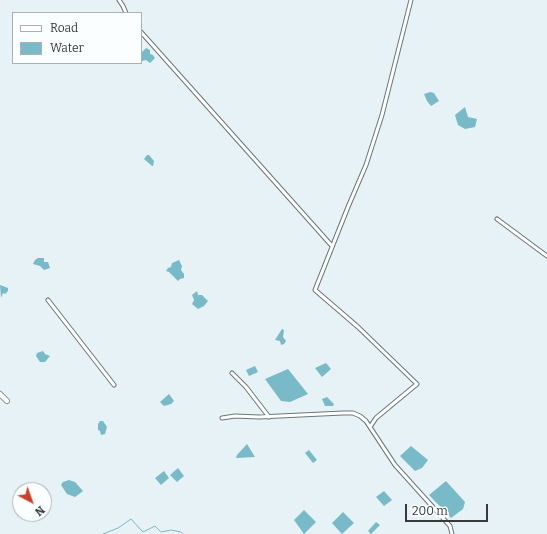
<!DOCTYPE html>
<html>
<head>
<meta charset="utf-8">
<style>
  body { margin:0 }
  #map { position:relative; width:547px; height:534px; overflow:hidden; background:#e6f2f5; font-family:Bitter,serif }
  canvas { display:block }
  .legend { position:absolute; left:12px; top:12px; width:130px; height:52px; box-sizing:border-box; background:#fbfefe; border:1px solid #acb0b0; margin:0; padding:5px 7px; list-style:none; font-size:12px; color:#363a3b }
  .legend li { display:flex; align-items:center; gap:8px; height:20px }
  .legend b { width:20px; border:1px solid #acb0b0 }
  .north { position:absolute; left:12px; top:482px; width:40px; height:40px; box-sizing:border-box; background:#fbfefe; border:1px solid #acb0b0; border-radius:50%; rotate:139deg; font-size:11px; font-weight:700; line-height:16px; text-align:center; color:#363a3b }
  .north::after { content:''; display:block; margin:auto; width:14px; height:18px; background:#cc402b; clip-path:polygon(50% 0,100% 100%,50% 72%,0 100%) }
  .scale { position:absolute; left:405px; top:504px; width:83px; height:18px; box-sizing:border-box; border:2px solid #363a3b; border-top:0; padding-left:5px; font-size:12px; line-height:14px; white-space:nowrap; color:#363a3b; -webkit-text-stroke:3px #fbfefe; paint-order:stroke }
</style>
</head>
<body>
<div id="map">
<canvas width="547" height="534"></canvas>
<ul class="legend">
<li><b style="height:5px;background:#fff"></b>Road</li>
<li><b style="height:11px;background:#78bac7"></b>Water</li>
</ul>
<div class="north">N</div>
<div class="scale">200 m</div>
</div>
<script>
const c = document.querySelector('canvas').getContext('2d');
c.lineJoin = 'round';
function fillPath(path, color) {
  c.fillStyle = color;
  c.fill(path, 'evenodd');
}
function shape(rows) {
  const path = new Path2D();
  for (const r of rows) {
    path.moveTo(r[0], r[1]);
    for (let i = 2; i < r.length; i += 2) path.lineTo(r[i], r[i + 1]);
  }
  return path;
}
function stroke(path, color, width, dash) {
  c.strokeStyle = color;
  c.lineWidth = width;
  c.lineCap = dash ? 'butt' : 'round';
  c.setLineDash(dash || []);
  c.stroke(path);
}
const water = shape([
  [146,48,150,50,150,54,153,55,155,58,150,63,146,60,142,61,141,60,141,53],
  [430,92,434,93,439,101,431,106,427,101,424,94],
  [465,107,468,117,477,119,475,127,465,129,458,125,455,115],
  [147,155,149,155,154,161,153,166,152,166,144,159],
  [38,258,44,258,44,262,48,262,50,268,44,270,40,266,33,264,35,260],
  [179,260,182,266,181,270,184,274,184,278,180,279,178,281,169,272,166,271,168,268,171,267,172,263],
  [0,285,8,288,8,291,5,294,3,293,1,298],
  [197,291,198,295,202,295,208,301,204,306,198,309,192,304,194,300,192,295],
  [282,329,284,330,283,337,286,341,284,344,281,345,280,341,275,340],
  [43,351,45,354,50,356,45,362,40,362,36,356,37,353],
  [326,363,331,369,322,377,315,368],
  [255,366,258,372,249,376,246,370],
  [288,369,308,394,290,402,281,401,265,379],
  [169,394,174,401,171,404,164,406,160,402],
  [327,397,334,404,333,406,325,406,322,399],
  [100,421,103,421,107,427,105,434,101,435,100,431,98,430,98,424],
  [247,444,255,457,236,458,237,455],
  [411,446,428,460,422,468,415,471,400,456],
  [309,450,317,460,313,463,305,453],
  [178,468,184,476,177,482,170,475],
  [164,471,169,478,161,485,155,478],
  [69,480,75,482,83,491,75,497,67,494,61,485,63,482],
  [446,481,465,502,463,509,451,518,429,495],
  [384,491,392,500,384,506,376,497],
  [304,510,316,522,304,534,294,520],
  [343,512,354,523,342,534,332,523],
  [376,522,380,525,371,534,368,531]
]);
const stream = shape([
  [103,534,118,528,131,519,143,532,155,526,161,532,171,530,181,532,183,534]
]);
const street = shape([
  [119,0,123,6,126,13],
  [141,32,332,246],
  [497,219,547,256],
  [48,300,114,385],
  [232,373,246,387,269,417],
  [222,418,235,416,259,417,343,413,353,413,360,416,366,421,395,465,450,526,452,534],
  [370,427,376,418,417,384,358,327,315,290,348,207,366,165,382,115,411,0]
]);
const secondary = shape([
  [0,394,7,401]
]);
fillPath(water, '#78bac7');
stroke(stream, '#78bac7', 1);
stroke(street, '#6b7678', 5);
stroke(secondary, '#6b7678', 6);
stroke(street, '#fff', 3);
stroke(secondary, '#fff', 4.5);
</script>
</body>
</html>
